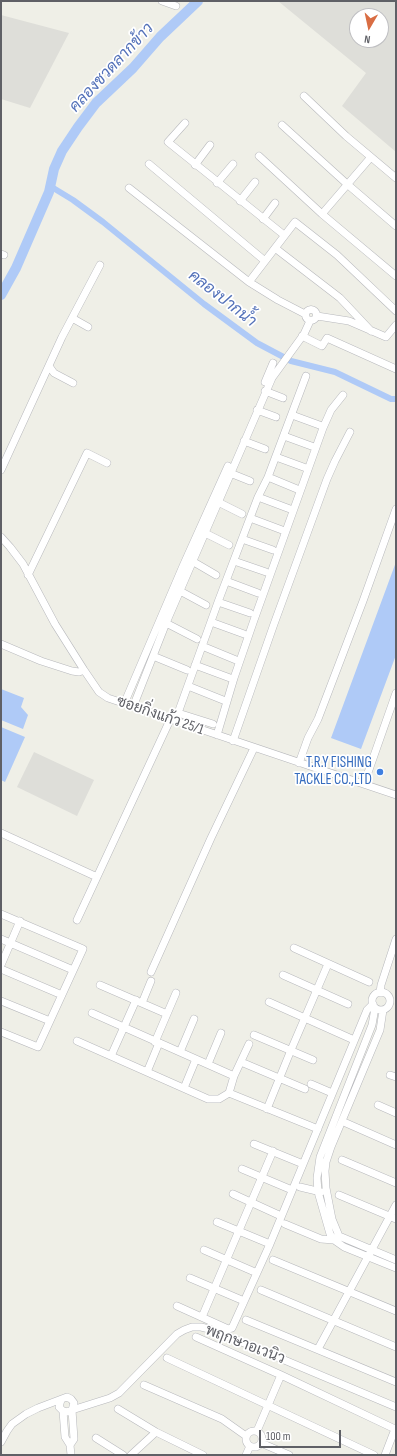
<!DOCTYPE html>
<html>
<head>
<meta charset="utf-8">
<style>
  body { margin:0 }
  #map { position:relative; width:397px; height:1456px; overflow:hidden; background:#efefe7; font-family:"Sofia Sans Condensed",sans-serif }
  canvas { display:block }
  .frame { position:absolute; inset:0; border:2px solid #5f6066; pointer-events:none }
  .north { position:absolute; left:349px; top:8px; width:40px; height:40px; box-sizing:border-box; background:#fff; border:1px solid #bfbfc2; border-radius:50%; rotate:189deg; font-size:11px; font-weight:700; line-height:16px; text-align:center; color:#5f6066 }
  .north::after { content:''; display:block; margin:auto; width:14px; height:18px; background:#d96d43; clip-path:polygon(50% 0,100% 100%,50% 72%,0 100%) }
  .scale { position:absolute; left:259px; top:1430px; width:82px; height:18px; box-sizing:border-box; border:2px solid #5f6066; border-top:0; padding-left:5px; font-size:12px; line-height:14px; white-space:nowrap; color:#5f6066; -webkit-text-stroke:3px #fff; paint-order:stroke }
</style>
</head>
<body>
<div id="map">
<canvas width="397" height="1456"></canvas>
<div class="frame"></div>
<div class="north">N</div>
<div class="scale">100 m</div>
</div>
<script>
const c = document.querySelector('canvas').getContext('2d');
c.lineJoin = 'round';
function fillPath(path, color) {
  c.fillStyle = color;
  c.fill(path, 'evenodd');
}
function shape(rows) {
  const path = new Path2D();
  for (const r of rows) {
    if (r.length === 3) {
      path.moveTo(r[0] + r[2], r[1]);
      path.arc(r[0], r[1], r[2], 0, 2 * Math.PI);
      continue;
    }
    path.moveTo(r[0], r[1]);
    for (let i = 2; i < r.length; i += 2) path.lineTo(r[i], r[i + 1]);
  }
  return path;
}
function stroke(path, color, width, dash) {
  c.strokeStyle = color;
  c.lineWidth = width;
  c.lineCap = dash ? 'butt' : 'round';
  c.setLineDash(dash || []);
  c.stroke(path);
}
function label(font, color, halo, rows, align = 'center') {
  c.font = font + ' "Sofia Sans Condensed",Sarabun,sans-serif';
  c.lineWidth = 3.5;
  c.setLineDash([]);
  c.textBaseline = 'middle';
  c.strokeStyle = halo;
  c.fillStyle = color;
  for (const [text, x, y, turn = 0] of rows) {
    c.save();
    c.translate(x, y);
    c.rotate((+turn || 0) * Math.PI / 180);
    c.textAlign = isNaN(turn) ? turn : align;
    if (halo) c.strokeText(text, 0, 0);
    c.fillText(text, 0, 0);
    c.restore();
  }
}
const industrial = shape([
  [278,1,396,1,396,152,342,106,366,73],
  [357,16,381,16,381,40,357,40],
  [1,15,69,33,30,108,1,99],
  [34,752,94,780,77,816,17,787]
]);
const water = shape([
  [396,562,396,655,361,749,331,738],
  [1,689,24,698,21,707,28,715,23,729,1,720],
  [1,727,25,737,5,782,1,780]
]);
const canal = shape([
  [50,186,73,200,103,222,204,304,257,343,291,361,335,372,391,399,396,399]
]);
const river = shape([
  [1,295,16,268,49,192,54,169,62,151,78,127,96,103,133,68,160,37,198,1]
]);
const minor = shape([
  [162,1,176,6],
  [304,96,346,136,396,178],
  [185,123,168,142,284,235],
  [282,125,347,184,396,226],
  [259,156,322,214,396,276],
  [149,164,265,261],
  [195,165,210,145],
  [217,183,233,164],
  [129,188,249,282,278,300,305,314],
  [240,201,255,182],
  [322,214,371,157],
  [263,219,275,203],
  [275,248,340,298,371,331],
  [1,254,4,255],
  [249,282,295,222,337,255,396,311],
  [311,315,5.5],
  [317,316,349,321,386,337,396,325],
  [72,318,88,327],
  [302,336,322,346,327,338,396,369],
  [49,366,54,373,73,383],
  [265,382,273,363],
  [265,391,283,398],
  [257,410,276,417],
  [292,415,322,426],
  [284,436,314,447],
  [244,441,265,449],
  [276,457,306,468],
  [1,470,62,337,100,265],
  [230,473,250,481],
  [268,477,297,489],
  [258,497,290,509],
  [218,502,242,514],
  [250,518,282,530],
  [205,533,229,545],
  [1,537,10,547,23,564,55,624,84,670,99,692,108,698,396,795],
  [242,539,273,550],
  [192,561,216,575],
  [234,561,266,572],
  [28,575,87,453,107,463],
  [226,581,258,593],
  [180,591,206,605],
  [218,602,250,613],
  [211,622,244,634],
  [166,623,197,639],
  [1,644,41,661,72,671,79,672,84,670],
  [202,646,236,660],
  [153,656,187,670],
  [195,665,230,678],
  [188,686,223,700],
  [124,704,183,566,228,466],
  [133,707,166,623,272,378,304,334,310,321],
  [178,713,213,724],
  [177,722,178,713,218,602,258,497,268,477,306,376],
  [217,735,234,678,254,620,323,428,331,410,343,395],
  [233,741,274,624,327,479,335,461,350,432],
  [299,763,308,738,318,719,363,601,396,509],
  [364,784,396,693],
  [1,833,97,877],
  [1,914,83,949,38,1047,1,1032],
  [77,920,170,720],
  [1,939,73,970],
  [294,948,369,982],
  [1,965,20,921],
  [1,969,62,995],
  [151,972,211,838,254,748],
  [283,975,348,1004],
  [100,985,167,1014],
  [381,1001,9],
  [380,993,381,985,396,939],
  [1,1001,50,1021],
  [269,1002,354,1040],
  [142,1003,151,981],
  [375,1008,372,1025,320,1157,317,1178,318,1192,330,1234,334,1240,344,1247,396,1268],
  [383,1010,380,1030,331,1147,326,1162,325,1171,326,1188,332,1219,339,1236,396,1260],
  [92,1013,234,1076],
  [254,1035,313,1060],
  [77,1041,208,1099,219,1099,229,1093],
  [155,1042,176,993],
  [249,1044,234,1076,229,1093,318,1129],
  [180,1052,194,1019],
  [111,1056,136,1000],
  [241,1062,305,1089],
  [208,1064,221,1033],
  [147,1072,159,1043],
  [390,1075,396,1077],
  [311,1084,332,1093],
  [184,1088,196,1059],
  [378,1105,396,1113],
  [267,1109,291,1050,328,964],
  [346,1123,396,1145],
  [254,1144,303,1164],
  [342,1160,396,1183],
  [242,1169,292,1190],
  [300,1187,321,1192],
  [233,1194,281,1216],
  [339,1195,396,1219],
  [217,1222,270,1244],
  [285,1224,321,1239,334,1240,336,1238],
  [204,1250,257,1273],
  [273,1260,396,1311],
  [190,1278,244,1301],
  [261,1290,396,1347],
  [177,1306,228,1329,232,1328,270,1244,367,1010,373,1004],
  [202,1317,273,1151],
  [246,1320,396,1382],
  [196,1337,281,1375,395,1429,385,1455],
  [318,1349,396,1205],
  [167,1358,374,1455],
  [144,1385,222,1419,246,1436],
  [118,1409,156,1432,203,1455],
  [63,1411,65,1437,70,1445,74,1439,72,1410,110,1398,119,1393,177,1334,184,1330,192,1327,201,1327,213,1330,396,1407],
  [254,1439,8],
  [257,1431,281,1375],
  [96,1438,123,1455],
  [1,1442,7,1431,12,1424,26,1414,38,1408,67,1397,71,1399,74,1403,72,1410,68,1412,63,1411,59,1407,61,1400],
  [261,1443,289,1455],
  [70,1445,71,1455],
  [131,1455,156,1432],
  [246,1455,250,1446]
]);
const markers = [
  [380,772,4,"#3f7fe0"]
];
const streetNames = [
  ["ซอยกิ่งแก้ว 25/1",160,716,19],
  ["พฤกษาอเวนิว",245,1345,21]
];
const shopNames = [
  ["T.R.Y FISHING",372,763],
  ["TACKLE CO.,LTD",372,780]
];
const waterNames = [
  ["คลองชวดลากข้าว",112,68,-47],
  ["คลองปากน้ำ",222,299,38]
];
fillPath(industrial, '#deded9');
fillPath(water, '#afcaf7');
stroke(canal, '#afcaf7', 6);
stroke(river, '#afcaf7', 10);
stroke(minor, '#b7b8bc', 8);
stroke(minor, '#fff', 7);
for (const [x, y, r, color] of markers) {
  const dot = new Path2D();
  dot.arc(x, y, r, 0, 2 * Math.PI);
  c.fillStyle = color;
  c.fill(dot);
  stroke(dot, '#fff', 1.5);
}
label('15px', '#5f6066', '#fff', streetNames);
label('15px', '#366cbe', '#fff', shopNames, 'right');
label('italic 16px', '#5371b9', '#fff', waterNames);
</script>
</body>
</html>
